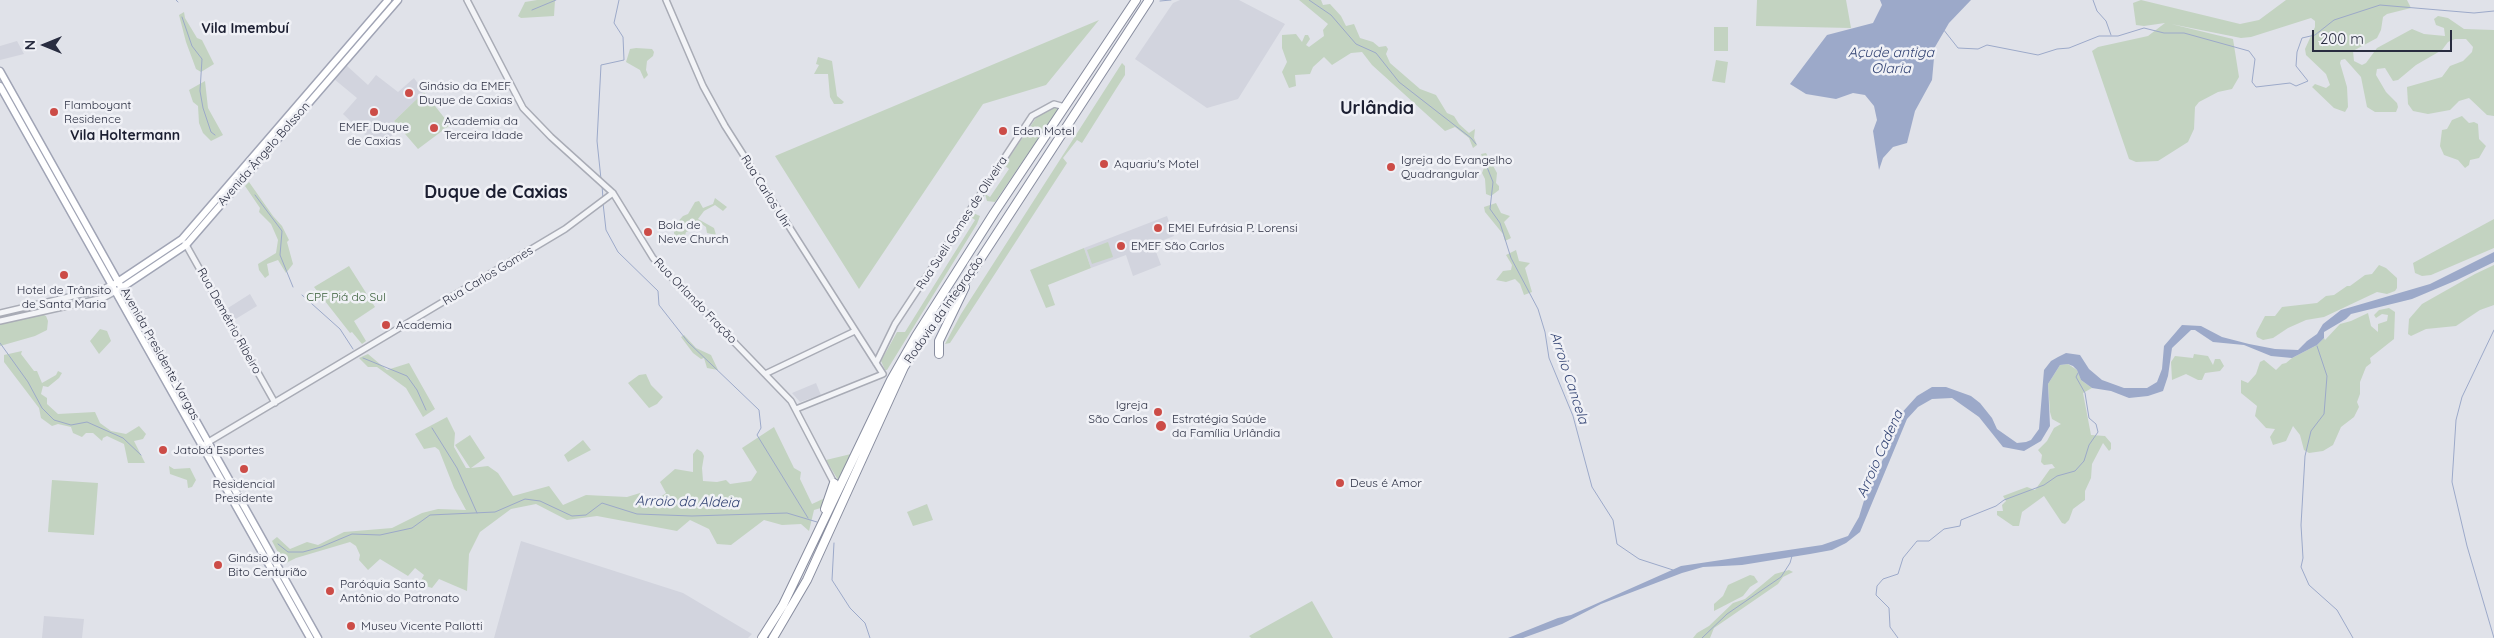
<!DOCTYPE html>
<html>
<head>
<meta charset="utf-8">
<style>
  body { margin:0 }
  #map { position:relative; width:2494px; height:638px; overflow:hidden; background:#e0e2e9; font-family:Quicksand,sans-serif }
  canvas { display:block }
  .north { position:absolute; left:20px; top:20px; width:50px; height:50px; -webkit-text-stroke:4px #f0f1f6; paint-order:stroke; rotate:270deg; font-size:14px; font-weight:700; line-height:20px; text-align:center; color:#292d40 }
  .north::after { content:''; display:block; margin:auto; width:18px; height:22px; background:#292d40; clip-path:polygon(50% 0,100% 100%,50% 72%,0 100%) }
  .scale { position:absolute; left:2312px; top:30px; width:140px; height:22px; box-sizing:border-box; border:2px solid #292d40; border-top:0; padding-left:6px; font-size:15px; line-height:18px; white-space:nowrap; color:#292d40; -webkit-text-stroke:4px #f0f1f6; paint-order:stroke }
</style>
</head>
<body>
<div id="map">
<canvas width="2494" height="638"></canvas>
<div class="north">N</div>
<div class="scale">200 m</div>
</div>
<script>
const c = document.querySelector('canvas').getContext('2d');
c.lineJoin = 'round';
function fillPath(path, color) {
  c.fillStyle = color;
  c.fill(path, 'evenodd');
}
function shape(rows) {
  const path = new Path2D();
  for (const r of rows) {
    path.moveTo(r[0], r[1]);
    for (let i = 2; i < r.length; i += 2) path.lineTo(r[i], r[i + 1]);
  }
  return path;
}
function stroke(path, color, width, dash) {
  c.strokeStyle = color;
  c.lineWidth = width;
  c.lineCap = dash ? 'butt' : 'round';
  c.setLineDash(dash || []);
  c.stroke(path);
}
function label(font, color, halo, rows, align = 'center') {
  c.font = font + ' Quicksand,sans-serif';
  c.lineWidth = 5;
  c.setLineDash([]);
  c.textBaseline = 'middle';
  c.strokeStyle = halo;
  c.fillStyle = color;
  for (const [text, x, y, turn = 0] of rows) {
    c.save();
    c.translate(x, y);
    c.rotate((+turn || 0) * Math.PI / 180);
    c.textAlign = isNaN(turn) ? turn : align;
    if (halo) c.strokeText(text, 0, 0);
    c.fillText(text, 0, 0);
    c.restore();
  }
}
const built = shape([
  [1180,0,1239,0,1285,24,1238,99,1207,108,1135,59,1173,3],
  [17,41,24,54,0,60,0,46],
  [346,65,368,85,376,75,398,92,414,78,424,92,394,121,400,128,379,148,343,114,357,98,334,79],
  [1167,216,1174,236,1153,244,1161,265,1133,276,1126,255,1091,268,1084,248],
  [250,294,257,306,234,320,228,308],
  [816,383,821,395,800,402,792,393],
  [521,541,683,593,752,634,748,638,494,638],
  [44,616,84,619,82,638,42,638]
]);
const green = shape([
  [537,0,555,0,554,16,521,18,518,16,525,2],
  [1299,0,1321,0,1323,5,1330,4,1341,16,1346,26,1354,24,1360,38,1373,42,1379,47,1386,46,1388,49,1386,54,1390,63,1420,89,1436,95,1447,113,1454,116,1459,124,1469,133,1475,129,1474,138,1477,145,1473,148,1469,138,1455,127,1445,131,1372,65,1362,52,1351,53,1332,65,1324,57,1313,67,1310,74,1295,75,1296,86,1289,88,1282,72,1287,62,1282,48,1282,35,1296,34,1302,42,1305,35,1308,35,1310,39,1306,45,1309,47,1324,36,1323,30,1328,24],
  [1757,0,1846,0,1851,28,1756,26],
  [2141,0,2240,24,2259,20,2286,0,2407,0,2411,8,2387,14,2383,17,2381,30,2377,38,2353,51,2354,61,2362,65,2366,63,2377,48,2412,29,2424,34,2445,36,2444,28,2436,25,2434,19,2438,16,2448,18,2464,29,2494,30,2494,116,2487,115,2469,98,2459,101,2450,110,2428,114,2413,111,2408,104,2407,87,2442,77,2450,66,2463,61,2472,52,2473,47,2466,39,2455,39,2448,42,2442,50,2416,65,2398,80,2393,81,2385,68,2377,69,2376,75,2386,92,2397,103,2398,107,2396,112,2375,112,2367,107,2361,77,2345,59,2341,60,2340,63,2347,87,2348,107,2345,112,2334,108,2312,87,2315,84,2326,88,2330,85,2326,74,2306,55,2305,49,2315,27,2315,21,2311,18,2251,37,2241,38,2171,24,2233,39,2239,77,2232,89,2218,92,2199,102,2195,107,2194,129,2188,142,2158,161,2136,162,2129,159,2092,51,2098,47,2148,36,2165,23,2144,26,2136,25,2133,3],
  [184,12,185,18,197,38,202,40,214,64,201,72,196,69,186,42,179,15],
  [1099,20,1046,85,983,104,859,289,775,156],
  [1714,27,1728,27,1728,51,1714,51],
  [636,48,652,49,654,52,653,56,647,61,646,70,648,75,644,79,640,70,626,62,630,49],
  [818,57,832,61,837,96,844,102,842,104,834,104,830,97,828,74,814,74,819,65,816,64],
  [1716,60,1728,62,1725,83,1712,81],
  [1122,63,1125,66,1125,75,1116,89,1082,143,1077,140,1063,158,1067,163,950,343,945,344,961,314],
  [205,81,208,108,223,135,211,141,203,133,199,123,198,106,193,102,189,90],
  [424,92,450,125,418,149,394,121],
  [1052,108,1059,108,995,202,987,201,985,194,990,197,1009,169,1004,165,1036,118],
  [2462,116,2469,123,2474,122,2478,124,2479,139,2486,146,2479,158,2470,160,2469,165,2465,168,2458,160,2444,155,2440,146,2442,130,2447,129,2452,120],
  [1486,153,1497,173,1496,183,1499,186,1499,190,1491,196,1486,194,1485,179,1482,173,1485,165,1481,154],
  [249,182,273,216,282,226,289,240,287,242,293,264,286,273,278,260,267,264,269,275,265,278,259,270,258,264,276,253,278,240,271,224,259,212,260,208,245,186],
  [715,198,727,207,723,211,715,205,704,211,698,219,714,228,716,235,707,233,706,227,699,222,689,231,686,232,684,239,675,238,673,227,683,216,688,214,695,202,699,201,703,208,713,204],
  [1496,203,1501,213,1510,216,1504,222,1511,238,1505,241,1503,234,1485,212,1484,207],
  [973,213,980,216,977,224,887,370,885,370,881,361,897,332,905,332,975,220,971,217],
  [2494,219,2494,248,2431,275,2422,276,2415,273,2413,263],
  [1108,242,1113,257,1092,264,1087,250],
  [1084,248,1091,268,1048,285,1055,305,1046,308,1030,270],
  [1516,250,1519,261,1530,263,1525,268,1532,292,1524,295,1520,284,1515,279,1506,282,1496,280,1503,271,1511,270,1512,265,1506,255],
  [2379,265,2386,268,2397,278,2397,288,2395,291,2387,294,2377,292,2324,317,2306,320,2288,328,2273,338,2263,340,2257,337,2256,333,2265,316,2275,316,2282,307,2317,303,2326,296,2334,295,2347,286,2350,286,2365,275,2372,274],
  [2494,265,2494,305,2480,310,2456,326,2426,329,2411,336,2408,334,2409,319,2422,304,2475,274],
  [349,266,375,307,354,321,366,341,362,344,352,332,350,333,314,287],
  [2389,308,2395,312,2394,339,2370,358,2371,363,2366,367,2360,382,2360,394,2357,402,2359,407,2354,417,2341,427,2333,445,2323,451,2309,453,2304,450,2300,435,2293,426,2286,441,2273,445,2270,437,2275,429,2266,428,2255,416,2257,406,2241,393,2241,380,2248,383,2256,374,2260,362,2264,360,2276,370,2282,364,2286,363,2292,358,2317,345,2324,338,2325,340,2340,324,2351,321,2368,313,2371,326,2378,332,2378,324,2387,321,2388,315,2382,314,2376,318,2374,315,2379,310],
  [42,314,46,316,48,321,47,330,35,336,0,346,0,324],
  [100,329,107,331,111,341,99,354,90,341],
  [684,335,696,348,711,355,718,370,707,368,704,358,701,359,693,353,681,337],
  [22,351,21,354,34,371,37,371,42,383,56,375,58,371,62,373,59,378,48,387,43,386,41,394,47,398,47,404,58,414,95,412,100,423,111,431,126,434,139,426,146,434,143,439,134,441,145,463,128,463,124,444,107,436,103,438,102,441,93,433,86,433,82,437,73,433,71,427,58,424,52,426,41,418,39,408,4,362,4,355],
  [368,354,387,370,409,363,435,409,423,417,406,388,377,367,368,367,359,358],
  [2194,354,2208,356,2213,365,2215,359,2220,359,2224,366,2220,371,2205,373,2202,380,2198,380,2186,374,2172,380,2171,362,2175,356,2193,358],
  [2068,364,2077,370,2081,380,2092,388,2083,393,2091,435,2105,436,2111,443,2111,449,2109,451,2103,443,2092,464,2091,478,2085,491,2085,500,2073,509,2069,520,2065,524,2062,523,2044,496,2022,512,2019,526,2013,526,1997,515,1997,511,2003,511,2002,505,2006,501,2003,496,2027,487,2035,490,2050,469,2055,468,2052,464,2044,465,2041,462,2042,455,2038,450,2047,441,2054,428,2061,424,2052,419,2050,412,2048,384,2060,365],
  [646,374,651,385,663,397,657,404,649,408,628,383,639,375],
  [447,417,455,433,454,447,466,468,470,468,455,445,470,435,485,458,471,468,488,466,498,473,513,496,549,486,563,505,586,495,627,497,640,493,644,497,659,498,666,493,660,482,675,469,693,472,693,454,697,449,702,452,704,456,702,468,703,481,717,482,726,480,730,484,751,481,757,472,742,448,774,427,794,468,801,472,800,479,812,504,825,498,824,507,814,510,809,531,801,524,782,525,764,520,731,545,717,544,709,529,690,520,677,531,597,516,567,520,536,504,511,509,480,532,469,554,467,591,439,579,432,588,419,584,424,575,415,568,408,576,380,559,368,570,359,560,360,555,356,546,350,542,296,558,284,564,272,541,277,537,290,549,307,542,318,545,344,532,392,528,422,513,438,509,466,510,454,488,439,450,435,447,424,449,415,434],
  [583,440,591,450,568,462,564,455],
  [851,454,838,480,826,460],
  [169,466,174,469,190,468,196,480,192,487,188,488,187,480,170,474],
  [52,480,98,483,94,535,48,532],
  [927,504,933,520,913,526,907,512],
  [1789,570,1793,572,1783,577,1778,584,1714,628,1710,638,1693,638,1697,633,1709,626,1733,603,1745,599,1775,574],
  [1750,575,1754,576,1758,582,1750,587,1743,596,1714,611,1714,604,1723,596,1728,585],
  [1312,601,1333,638,1251,638,1249,636]
]);
const water = shape([
  [1880,0,1971,0,1949,23,1935,47,1932,80,1915,111,1907,143,1893,147,1883,158,1879,170,1873,131,1877,120,1874,106,1865,95,1853,93,1836,99,1806,94,1790,84,1827,35,1873,23,1882,5],
  [2494,252,2494,262,2457,280,2412,299,2351,314,2346,319,2324,332,2324,338,2317,345,2292,358,2271,356,2244,345,2213,342,2195,330,2191,330,2172,348,2168,376,2163,391,2148,396,2129,398,2111,391,2092,388,2081,380,2077,370,2073,366,2068,364,2060,365,2048,384,2050,426,2041,441,2024,451,2003,447,1979,417,1952,398,1932,399,1918,407,1907,419,1860,532,1846,543,1832,550,1810,554,1742,565,1703,567,1682,573,1601,604,1562,624,1523,638,1508,638,1558,618,1571,615,1681,566,1822,545,1848,536,1859,517,1866,494,1887,451,1898,417,1917,396,1932,387,1946,387,1971,396,1980,403,1992,418,1997,429,2017,443,2026,442,2031,440,2039,429,2044,370,2051,361,2058,357,2066,353,2080,355,2089,369,2102,380,2124,388,2147,388,2157,382,2162,369,2164,346,2182,325,2201,326,2222,337,2249,344,2275,349,2298,350,2307,341,2317,334,2323,324,2341,310,2430,284]
]);
const stream = shape([
  [176,0,178,2],
  [1309,0,1331,15,1356,44,1376,53,1399,82,1471,138,1476,144],
  [2093,0,2097,11,2106,21,2111,35],
  [1160,1,1171,0],
  [532,10,556,0],
  [182,17,192,46,202,59,200,91,203,108,211,132,215,135],
  [1943,29,1958,48,1978,49,1987,45,2038,55,2057,49,2069,48,2099,36,2118,36,2144,28,2164,33,2184,33,2249,51,2255,59,2252,82,2256,87,2290,83,2296,86,2308,81,2296,66,2297,52,2302,38,2315,35,2334,20,2380,5,2474,13,2494,11],
  [1483,157,1493,182,1490,209,1500,223,1511,258,1538,309,1545,332,1549,358,1573,416,1592,487,1613,520,1617,544,1639,559,1673,570],
  [601,179,597,141,601,65,624,60,623,37,614,23,619,0],
  [602,185,603,199],
  [255,195,282,231,280,255,293,287],
  [603,203,606,230,618,252,658,291,659,305,688,342,759,410,761,428,757,435,808,518],
  [302,295,340,329,353,349],
  [0,343,28,382,42,408,54,420,71,425,87,422,123,438,141,455],
  [2317,346,2327,376,2324,414,2311,431,2305,456,2301,525,2303,558,2301,567,2309,585,2337,610,2353,638],
  [363,358,407,376,417,390,426,410],
  [432,428,457,468,477,513],
  [834,543,832,580,850,608,865,623,870,638],
  [278,544,288,552,303,552,321,547,352,534,380,535,412,528,430,515,495,512,525,499,540,501,572,516,586,515,602,503,637,514,692,516,787,513,817,522],
  [1702,638,1727,614,1781,577,1790,563,1792,556],
  [1898,638,1890,627,1889,608,1876,595,1877,586,1883,579,1898,574,1903,558,1917,541,1929,541,1944,529,1960,526,1961,520,1996,506,2004,500,2044,485,2057,476,2075,471,2084,461,2089,445,2098,432,2096,424,2089,418,2085,393,2076,377,2078,373],
  [2494,638,2467,546,2452,482,2456,420,2462,397,2494,330]
]);
const minor = shape([
  [467,0,523,108,551,137,613,193,653,258,791,401,834,483],
  [666,0,703,86,725,126,883,374,796,409],
  [185,243,275,403],
  [0,313,103,289,113,284],
  [0,321,103,298,116,291],
  [876,363,895,324,1032,116,1054,104,1065,107],
  [765,374,855,331],
  [205,444,565,229,613,193]
]);
const major = shape([
  [0,71,318,638],
  [0,86,310,638],
  [116,283,182,239,388,0],
  [120,289,186,245,398,0]
]);
const highway = shape([
  [939,354,939,341,965,287],
  [825,509,834,483],
  [762,638,783,605,891,380,916,336,994,213,1136,0],
  [773,638,807,580,904,367,929,328,970,275,1149,0]
]);
const markers = [
  [409,93,5,"#cc4c47"],
  [54,112,5,"#cc4c47"],
  [374,112,5,"#cc4c47"],
  [434,128,5,"#cc4c47"],
  [1003,131,5,"#cc4c47"],
  [1104,164,5,"#cc4c47"],
  [1391,167,5,"#cc4c47"],
  [1158,228,5,"#cc4c47"],
  [648,232,5,"#cc4c47"],
  [1121,246,5,"#cc4c47"],
  [64,275,5,"#cc4c47"],
  [386,325,5,"#cc4c47"],
  [1158,412,5,"#cc4c47"],
  [1161,426,6,"#cc4c47"],
  [163,450,5,"#cc4c47"],
  [244,469,5,"#cc4c47"],
  [1340,483,5,"#cc4c47"],
  [218,565,5,"#cc4c47"],
  [330,591,5,"#cc4c47"],
  [351,626,5,"#cc4c47"]
];
const poiNames = [
  ["Ginásio da EMEF",419,86],
  ["Duque de Caxias",419,100],
  ["Flamboyant",64,105],
  ["Residence",64,119],
  ["Academia da",444,121],
  ["Terceira Idade",444,135],
  ["EMEF Duque",374,127,"center"],
  ["de Caxias",374,141,"center"],
  ["Eden Motel",1013,131],
  ["Igreja do Evangelho",1401,160],
  ["Quadrangular",1401,174],
  ["Aquariu's Motel",1114,164],
  ["Bola de",658,225],
  ["Neve Church",658,239],
  ["EMEI Eufrásia P. Lorensi",1168,228],
  ["EMEF São Carlos",1131,246],
  ["Hotel de Trânsito",64,290,"center"],
  ["de Santa Maria",64,304,"center"],
  ["Academia",396,325],
  ["Igreja",1148,405,"right"],
  ["São Carlos",1148,419,"right"],
  ["Estratégia Saúde",1172,419],
  ["da Família Urlândia",1172,433],
  ["Jatobá Esportes",173,450],
  ["Deus é Amor",1350,483],
  ["Residencial",244,484,"center"],
  ["Presidente",244,498,"center"],
  ["Ginásio do",228,558],
  ["Bito Centurião",228,572],
  ["Paróquia Santo",340,584],
  ["Antônio do Patronato",340,598],
  ["Museu Vicente Pallotti",361,626]
];
const streetNames = [
  ["Avenida Ângelo Bolsson",264,154,-49],
  ["Rua Carlos Uhr",766,192,58],
  ["Rua Sueli Gomes de Oliveira",962,223,-57],
  ["Rua Carlos Gomes",488,276,-31],
  ["Rua Orlando Fração",695,301,46],
  ["Rodovia da Integração",944,310,-55],
  ["Rua Demétrio Ribeiro",229,321,61],
  ["Avenida Presidente Vargas",160,354,61]
];
const parkNames = [
  ["CPF Piá do Sul",346,297]
];
const neighbourhoodNames = [
  ["Vila Imembuí",245,29],
  ["Vila Holtermann",125,136]
];
const waterNames = [
  ["Açude antiga",1891,53],
  ["Olaria",1891,69],
  ["Arroio Cancela",1569,378,72],
  ["Arroio Cadena",1880,454,-66],
  ["Arroio da Aldeia",687,502,1]
];
const districtNames = [
  ["Urlândia",1377,109],
  ["Duque de Caxias",496,193]
];
fillPath(built, '#d2d4de');
fillPath(green, '#c3d3c1');
fillPath(water, '#9ca9c9');
stroke(stream, '#9ca9c9', 1);
stroke(minor, '#a9acb6', 8);
stroke(major, '#a0a4b5', 9);
stroke(highway, '#888d9f', 10);
stroke(minor, '#f3f4f7', 5);
stroke(major, '#fff', 6);
stroke(highway, '#fff', 8);
for (const [x, y, r, color] of markers) {
  const dot = new Path2D();
  dot.arc(x, y, r, 0, 2 * Math.PI);
  c.fillStyle = color;
  c.fill(dot);
  stroke(dot, '#f0f1f6', 2);
}
label('12px', '#292d40', '#f0f1f6', poiNames, 'left');
label('12px', '#292d40', '#f0f1f6', streetNames);
label('12px', '#365c36', '#f0f1f6', parkNames);
label('bold 14px', '#1b1e31', '#f0f1f6', neighbourhoodNames);
label('italic 14px', '#334474', '#f0f1f6', waterNames);
label('bold 18px', '#1b1e31', '#f0f1f6', districtNames);
</script>
</body>
</html>
